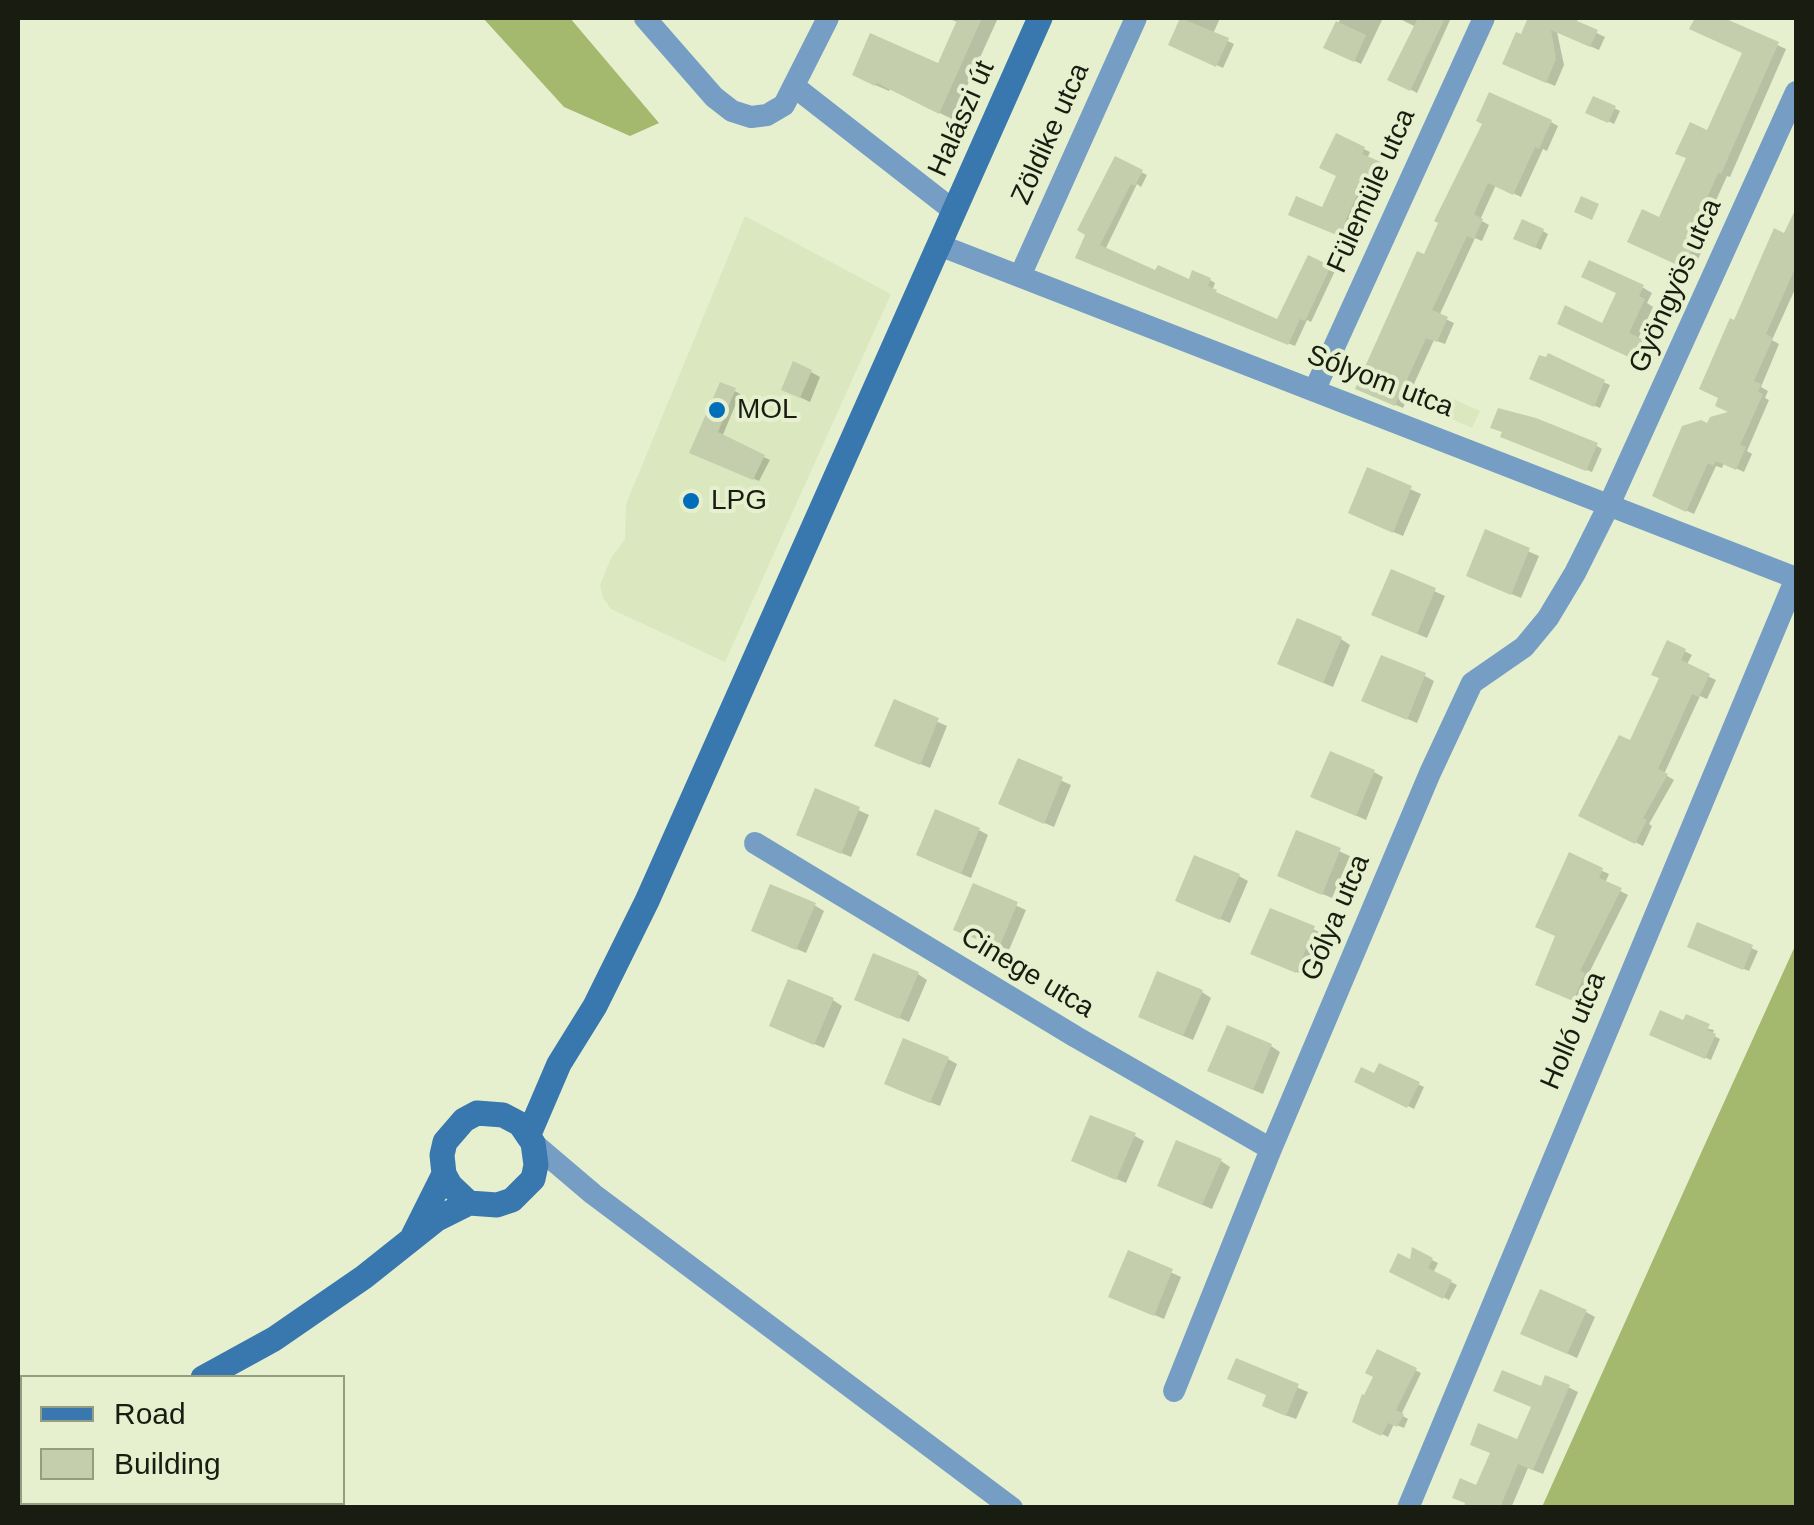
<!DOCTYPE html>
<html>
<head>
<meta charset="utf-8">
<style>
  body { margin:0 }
  #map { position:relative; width:1814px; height:1525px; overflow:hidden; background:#e6f0ce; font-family:Helvetica,sans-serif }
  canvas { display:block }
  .frame { position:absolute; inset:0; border:20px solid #191d11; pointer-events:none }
  .legend { position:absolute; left:20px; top:1375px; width:325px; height:130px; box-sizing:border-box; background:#e6f0ce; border:2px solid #949c82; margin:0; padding:12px 18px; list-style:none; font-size:30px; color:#191d11 }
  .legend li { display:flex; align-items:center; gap:20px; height:50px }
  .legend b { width:50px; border:2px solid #949c82 }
</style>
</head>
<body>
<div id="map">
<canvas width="1814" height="1525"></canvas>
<div class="frame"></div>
<ul class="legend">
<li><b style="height:12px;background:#3977af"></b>Road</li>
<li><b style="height:28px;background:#c4cead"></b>Building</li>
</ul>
</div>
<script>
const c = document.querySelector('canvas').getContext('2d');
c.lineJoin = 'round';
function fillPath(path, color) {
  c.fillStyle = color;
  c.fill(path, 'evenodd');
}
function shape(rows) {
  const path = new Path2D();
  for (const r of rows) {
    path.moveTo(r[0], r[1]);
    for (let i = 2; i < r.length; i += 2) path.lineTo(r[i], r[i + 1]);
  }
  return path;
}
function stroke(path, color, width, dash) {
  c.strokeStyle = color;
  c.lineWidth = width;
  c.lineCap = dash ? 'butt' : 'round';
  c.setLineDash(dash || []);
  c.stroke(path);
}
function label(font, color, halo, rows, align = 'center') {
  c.font = font + ' Helvetica,sans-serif';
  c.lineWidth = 8;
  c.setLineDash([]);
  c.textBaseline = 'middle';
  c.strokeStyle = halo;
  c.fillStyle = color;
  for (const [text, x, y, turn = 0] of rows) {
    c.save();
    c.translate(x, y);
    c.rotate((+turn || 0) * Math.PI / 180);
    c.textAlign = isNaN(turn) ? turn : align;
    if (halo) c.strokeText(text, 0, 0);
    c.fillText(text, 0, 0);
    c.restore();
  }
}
const built = shape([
  [745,216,891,294,725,662,611,609,603,598,600,585,611,558,625,539,626,504],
  [1447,396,1480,411,1472,428,1440,414]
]);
const forest = shape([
  [483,18,570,18,659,123,630,136,564,107],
  [1796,944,1796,1507,1542,1507,1701,1153]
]);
const shadow = shape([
  [946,18,998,18,952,119,890,89,889,91,868,82,939,66,958,22],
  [1182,18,1220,18,1213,34,1234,44,1223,68,1171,44],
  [1341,18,1383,18,1361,64,1326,47],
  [1398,18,1451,18,1417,93,1391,79,1416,27],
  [1531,18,1578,18,1576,23,1605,37,1599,50,1557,32,1564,65,1555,86,1513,68],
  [1698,18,1718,18,1786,49,1730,177,1727,176,1699,238,1706,242,1693,270,1638,245,1660,220,1708,133,1745,53,1693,28],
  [1595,99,1620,111,1614,124,1589,112],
  [1551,122,1558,126,1547,151,1543,149,1521,197,1496,185,1480,220,1489,225,1482,241,1475,238,1439,316,1454,323,1445,344,1434,340,1403,408,1366,392,1442,222],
  [1364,149,1370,152,1367,159,1386,168,1378,185,1370,181,1350,226,1355,228,1350,240,1296,217,1324,211],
  [1117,160,1147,175,1141,187,1137,184,1105,250,1156,273,1190,282,1210,280,1215,283,1212,291,1278,322,1309,258,1335,271,1311,322,1307,320,1295,346,1084,260],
  [1796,214,1796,287,1772,340,1779,344,1761,387,1768,391,1765,398,1769,400,1747,451,1752,454,1744,472,1724,463,1722,468,1716,466,1694,514,1663,500,1709,426,1733,413,1736,324],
  [1543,231,1548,234,1541,250,1522,241],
  [1642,287,1652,293,1647,303,1653,307,1638,339,1650,346,1643,362,1569,328,1604,326,1619,293],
  [1569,367,1610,385,1600,408,1538,381],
  [811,372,820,377,810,402,793,394],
  [735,391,740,394,722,437,770,460,759,481,698,455],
  [1508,439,1597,446,1602,449,1592,472],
  [1368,470,1421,494,1403,536,1360,518],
  [1486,533,1539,556,1521,598,1478,580],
  [1392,572,1445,596,1427,638,1384,620],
  [1341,639,1350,645,1333,687,1290,669],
  [1669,643,1692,655,1686,666,1716,680,1707,699,1700,696,1664,774,1674,780,1649,824,1652,826,1643,846,1581,815,1632,744,1662,678],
  [1425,676,1434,681,1417,723,1374,705],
  [895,703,947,726,930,768,887,750],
  [1019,761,1071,785,1054,827,1011,809],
  [1374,772,1383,777,1366,820,1323,801],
  [816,791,869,815,851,857,808,839],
  [979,830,988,835,971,878,928,860],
  [1297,833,1350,856,1332,898,1289,880],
  [1570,856,1609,874,1605,883,1628,895,1587,977,1591,980,1581,1003,1545,989,1558,936],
  [1239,876,1248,881,1230,923,1187,905],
  [974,887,1026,910,1009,950,963,931],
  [814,905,824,911,806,953,763,935],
  [1271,911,1324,934,1306,976,1263,958],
  [1699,926,1758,951,1749,971,1696,949],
  [918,974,927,980,909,1022,866,1004],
  [1202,992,1211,998,1193,1040,1150,1022],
  [833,1000,842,1006,824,1048,781,1030],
  [1684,1023,1714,1030,1712,1035,1720,1039,1711,1060,1658,1037],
  [1271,1046,1280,1052,1263,1094,1220,1076],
  [948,1059,957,1064,940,1106,896,1089],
  [1380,1066,1424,1087,1414,1109,1358,1081,1375,1076],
  [1135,1136,1144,1141,1126,1183,1083,1165],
  [1221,1161,1230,1167,1212,1209,1170,1191],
  [1414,1251,1438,1263,1433,1273,1457,1285,1449,1300,1392,1271,1412,1262],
  [1129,1253,1181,1277,1164,1319,1121,1301],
  [1586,1312,1595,1317,1577,1358,1533,1338],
  [1378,1352,1421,1373,1401,1415,1408,1419,1404,1428,1394,1424,1388,1437,1355,1421,1376,1376],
  [1237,1362,1308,1392,1296,1419,1274,1411,1269,1396],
  [1568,1387,1578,1392,1543,1474,1528,1468,1511,1508,1466,1508,1478,1488,1519,1443,1542,1389]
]);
const building = shape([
  [958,18,982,18,939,114,877,83,875,86,852,75,870,33,938,63],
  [1180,18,1229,38,1216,67,1168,45],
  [1418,18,1445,18,1410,91,1387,80],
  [1523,18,1570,18,1598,30,1590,47,1551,30,1556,59,1546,83,1502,64,1516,32,1521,34,1527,20],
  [1695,18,1724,18,1779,42,1721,174,1718,173,1692,232,1699,235,1684,268,1627,242,1642,209,1659,217,1686,158,1675,154,1690,122,1707,130,1742,53,1689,29],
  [1336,21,1366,35,1354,62,1323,48],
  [1489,92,1552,120,1539,149,1535,147,1513,195,1488,183,1474,214,1483,219,1474,239,1467,236,1432,310,1448,317,1437,342,1426,338,1395,406,1355,389,1417,251,1424,254,1438,223,1434,221,1482,124,1476,121],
  [1593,96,1616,106,1608,123,1585,113],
  [1336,133,1365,147,1362,154,1381,162,1371,184,1364,180,1345,221,1350,223,1344,238,1288,215,1296,196,1322,207,1336,176,1319,168],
  [1115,156,1143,170,1135,186,1131,184,1100,245,1155,270,1158,265,1189,279,1192,270,1211,278,1208,286,1217,290,1216,292,1277,319,1308,255,1331,266,1305,321,1300,319,1288,345,1075,258,1085,235,1077,230],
  [1581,196,1599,204,1592,220,1574,212],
  [1796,208,1796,266,1766,334,1773,338,1754,381,1761,384,1758,392,1763,394,1740,445,1746,447,1736,470,1716,461,1713,466,1708,463,1686,512,1652,496,1682,426,1701,420,1707,423,1710,417,1728,412,1715,406,1718,398,1699,389,1730,318,1734,320,1774,228,1784,233],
  [1522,219,1544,229,1535,248,1513,239],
  [1589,260,1644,285,1639,296,1645,299,1629,333,1642,339,1633,359,1557,324,1565,305,1602,323,1616,293,1581,277],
  [1548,353,1605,380,1594,407,1529,379,1539,355,1546,357],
  [793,361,812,370,800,398,781,390],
  [720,382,736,388,718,432,765,455,753,480,689,453],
  [1498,408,1536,418,1598,443,1586,471,1500,437,1502,432,1490,428],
  [1367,467,1412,486,1393,533,1348,513],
  [1485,529,1530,548,1511,595,1466,576],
  [1391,569,1436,588,1417,634,1371,615],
  [1297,618,1342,637,1323,683,1277,664],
  [1667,640,1686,649,1681,660,1710,674,1699,697,1692,694,1658,769,1668,774,1643,818,1647,820,1635,844,1578,816,1619,735,1630,740,1659,678,1651,675],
  [1381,655,1426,673,1407,720,1361,701],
  [894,699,939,718,920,765,874,746],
  [1330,751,1375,770,1356,816,1310,797],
  [1018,758,1063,777,1044,824,998,804],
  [815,788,860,807,841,854,796,835],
  [935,809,980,828,961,874,916,855],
  [1296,830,1341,848,1322,895,1277,876],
  [1569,852,1603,868,1599,878,1622,888,1580,971,1585,973,1573,1001,1535,985,1555,936,1535,927],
  [1194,855,1240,874,1220,920,1175,901],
  [973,883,1018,902,999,948,953,930],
  [770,884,816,903,796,950,751,931],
  [1270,908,1315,926,1296,973,1250,954],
  [1697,922,1753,945,1743,970,1687,947],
  [873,953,919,972,899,1019,854,1000],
  [1157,971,1203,990,1183,1036,1138,1017],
  [788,979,834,998,814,1045,769,1026],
  [1660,1010,1683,1020,1686,1014,1710,1024,1707,1030,1716,1034,1705,1059,1649,1035],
  [1227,1025,1272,1044,1253,1090,1207,1071],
  [903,1038,949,1057,930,1103,884,1084],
  [1379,1063,1420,1082,1407,1108,1354,1082,1361,1067,1374,1073],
  [1090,1115,1136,1133,1116,1180,1071,1161],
  [1176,1140,1222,1159,1202,1205,1157,1186],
  [1412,1247,1433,1258,1428,1268,1452,1280,1443,1299,1389,1272,1398,1253,1410,1259],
  [1128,1250,1173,1269,1154,1316,1108,1297],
  [1540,1289,1587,1310,1567,1354,1520,1334],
  [1377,1349,1417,1368,1396,1410,1404,1414,1397,1427,1388,1423,1381,1436,1352,1422,1362,1394,1364,1395,1373,1377,1365,1373],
  [1236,1358,1299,1384,1286,1416,1262,1406,1266,1395,1227,1379],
  [1502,1370,1541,1386,1545,1375,1570,1385,1533,1470,1518,1464,1500,1508,1464,1508,1465,1503,1452,1498,1460,1478,1476,1485,1490,1453,1470,1445,1478,1423,1517,1439,1531,1407,1493,1391]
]);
const street = shape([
  [645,18,714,97,732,111,751,117,767,115,784,105,828,18],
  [795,87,954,211],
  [939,245,1796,578],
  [1020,276,1136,18],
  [1315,389,1484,18],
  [755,843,1076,1037,1271,1149],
  [533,1143,593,1194,1012,1508],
  [1174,1391,1271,1149,1430,773,1472,683,1524,647,1548,618,1575,573,1609,505,1796,92],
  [1408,1508,1796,578]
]);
const secondary = shape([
  [529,1134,559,1064,595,1006,647,901,1040,18],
  [413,1236,444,1174,442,1155,445,1142,464,1120,477,1113,503,1115,520,1124,533,1143,536,1165,533,1179,512,1200,497,1205,469,1203,450,1185,444,1174],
  [203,1378,274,1339,364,1277,437,1219,469,1203],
  [18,1459,22,1457]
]);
const markers = [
  [717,410,10,"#016eb9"],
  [691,501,10,"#016eb9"]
];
const streetNames = [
  ["Halászi út",962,119,-66],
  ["Zöldike utca",1051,134,-66],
  ["Fülemüle utca",1372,191,-66],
  ["Gyöngyös utca",1676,286,-66],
  ["Sólyom utca",1380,382,21],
  ["Gólya utca",1336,918,-67],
  ["Cinege utca",1027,973,31],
  ["Holló utca",1574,1031,-67]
];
const poiNames = [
  ["MOL",737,410],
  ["LPG",711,501]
];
fillPath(built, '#dbe8bf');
fillPath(forest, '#a4b86e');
fillPath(shadow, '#0003');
fillPath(building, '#c4cead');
stroke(street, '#769ec5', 22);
stroke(secondary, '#3977af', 25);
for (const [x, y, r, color] of markers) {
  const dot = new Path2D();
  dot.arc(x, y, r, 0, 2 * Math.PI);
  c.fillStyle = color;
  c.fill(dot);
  stroke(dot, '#e6f0ce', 4);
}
label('28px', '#191d11', '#e6f0ce', streetNames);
label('28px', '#191d11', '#e6f0ce', poiNames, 'left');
</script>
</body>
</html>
